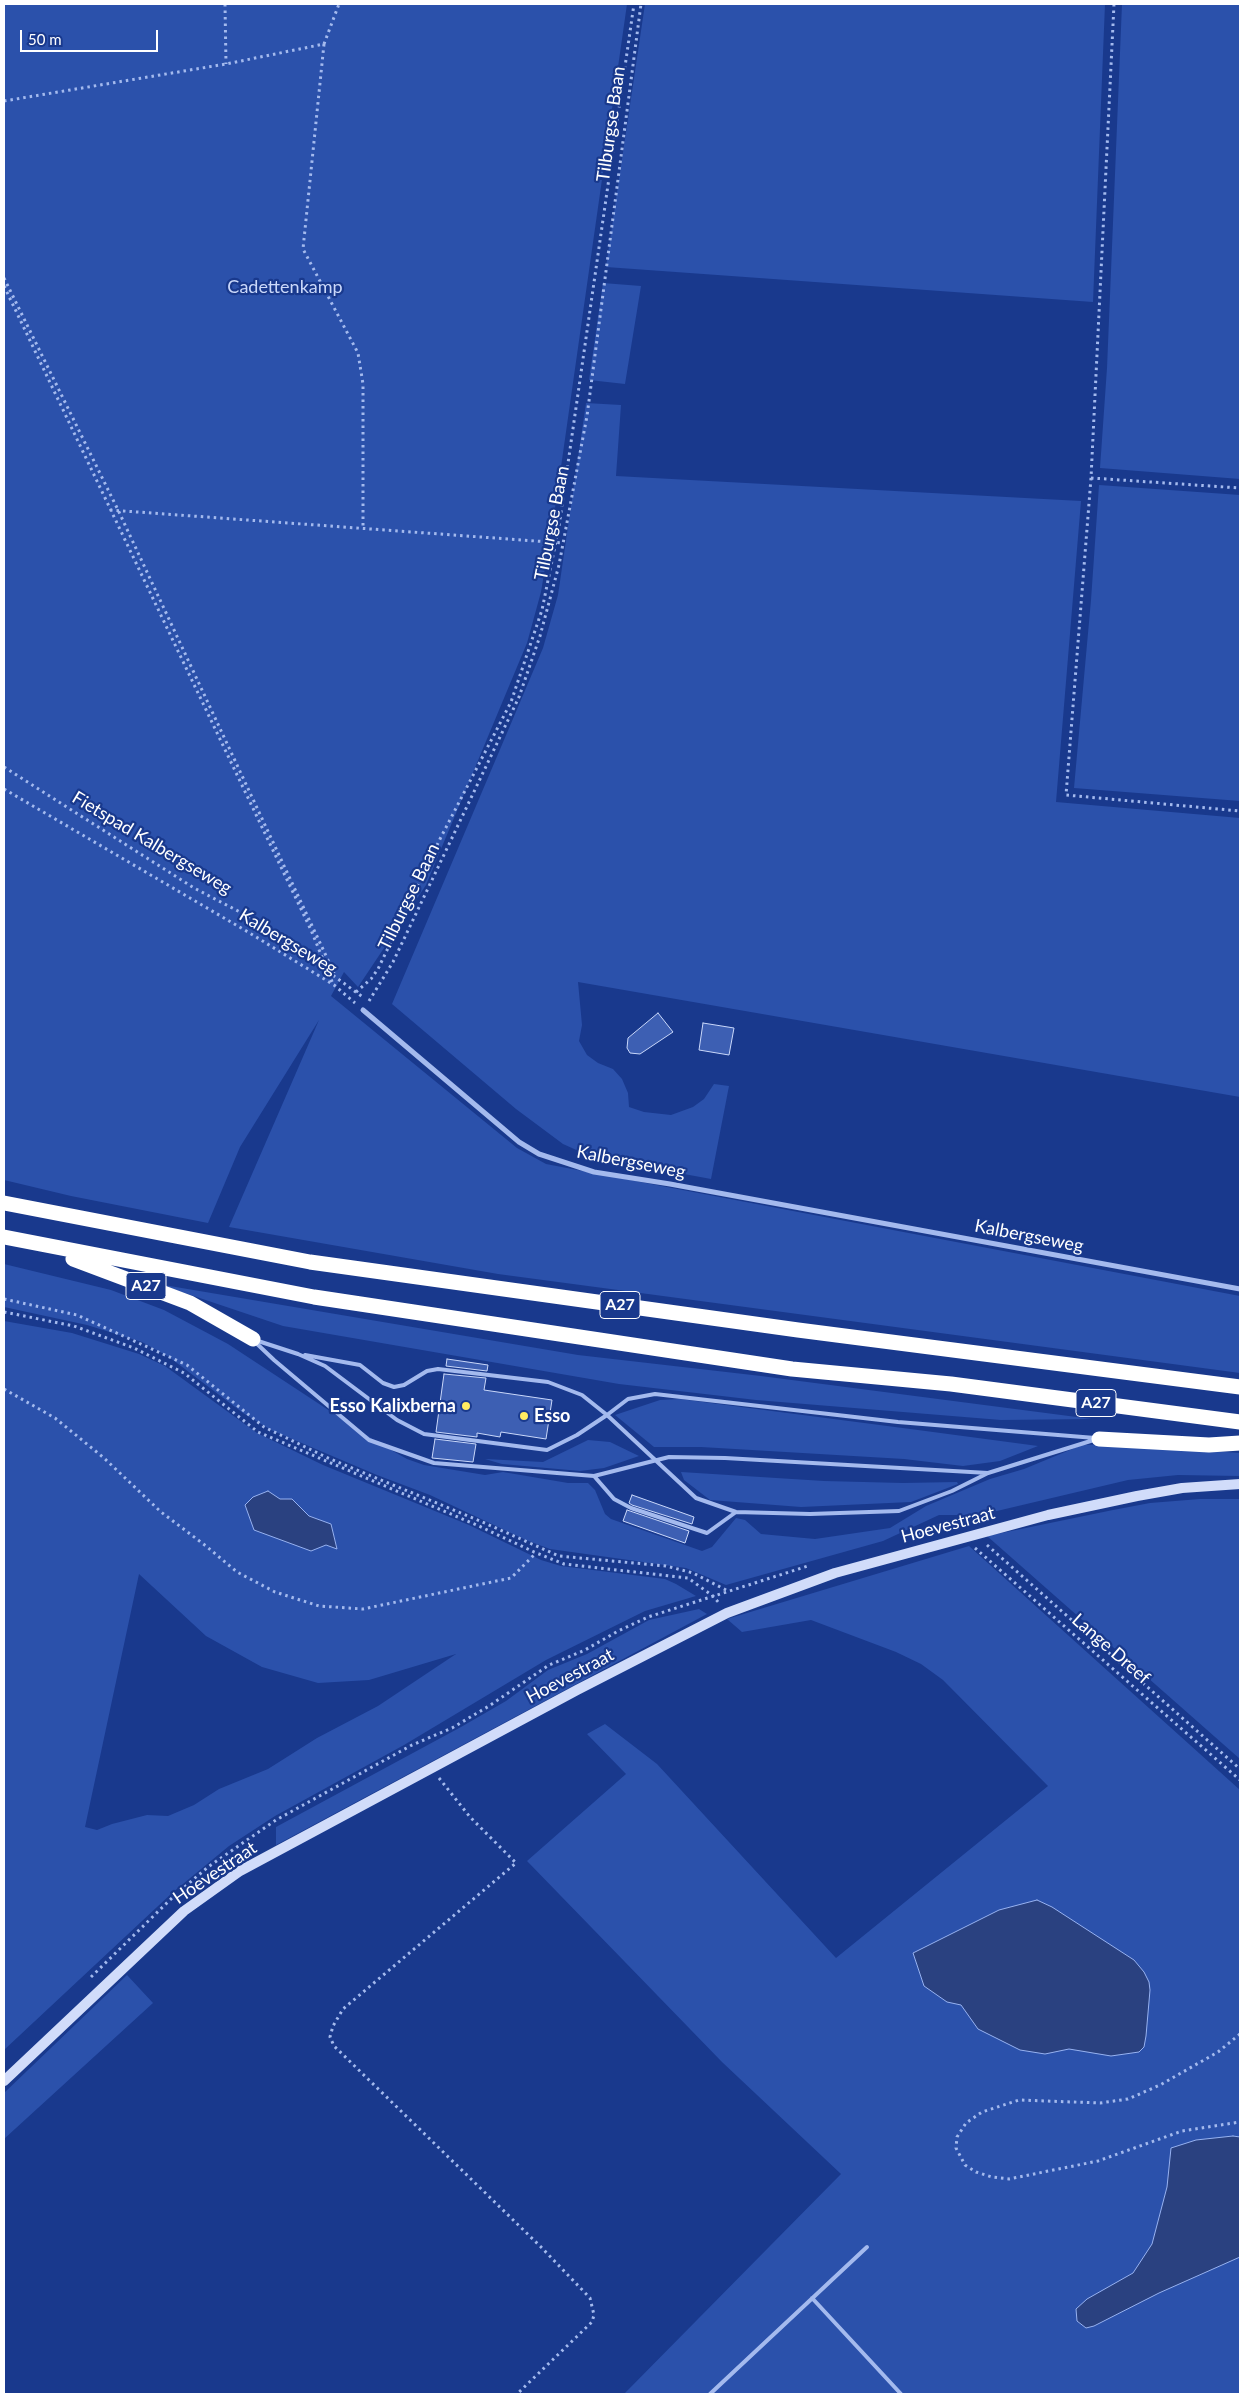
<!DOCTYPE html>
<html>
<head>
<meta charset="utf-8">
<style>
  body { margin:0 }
  #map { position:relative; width:1244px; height:2398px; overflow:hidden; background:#19398d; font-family:Lato,sans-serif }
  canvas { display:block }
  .frame { position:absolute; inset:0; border:5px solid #fff; pointer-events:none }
  .scale { position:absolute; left:20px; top:30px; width:138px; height:22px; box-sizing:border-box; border:2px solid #fff; border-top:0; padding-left:6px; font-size:15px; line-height:18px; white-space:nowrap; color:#fff; -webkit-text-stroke:4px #19398d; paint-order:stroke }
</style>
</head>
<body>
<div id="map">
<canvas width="1244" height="2398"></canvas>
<div class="frame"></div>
<div class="scale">50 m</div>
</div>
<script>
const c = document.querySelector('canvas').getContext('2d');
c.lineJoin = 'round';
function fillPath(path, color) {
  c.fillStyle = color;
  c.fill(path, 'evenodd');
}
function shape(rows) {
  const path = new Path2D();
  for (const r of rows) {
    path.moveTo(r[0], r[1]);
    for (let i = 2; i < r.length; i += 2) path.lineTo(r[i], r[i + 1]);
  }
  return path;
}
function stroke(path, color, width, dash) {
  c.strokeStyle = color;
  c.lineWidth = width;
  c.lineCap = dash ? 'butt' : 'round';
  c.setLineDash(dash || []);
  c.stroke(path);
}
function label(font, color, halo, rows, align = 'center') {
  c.font = font + ' Lato,sans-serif';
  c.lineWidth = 4.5;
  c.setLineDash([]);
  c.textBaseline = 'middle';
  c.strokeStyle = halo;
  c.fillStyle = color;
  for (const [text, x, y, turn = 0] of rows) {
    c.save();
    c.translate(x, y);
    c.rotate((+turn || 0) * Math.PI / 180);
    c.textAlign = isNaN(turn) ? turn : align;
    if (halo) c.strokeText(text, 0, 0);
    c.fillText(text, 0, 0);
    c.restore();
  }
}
const green = shape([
  [4,4,627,4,556,502,541,592,527,643,426,885,358,987,344,972,331,996,517,1148,546,1164,1240,1296,1240,1373,498,1274,229,1227,319,1020,240,1147,208,1223,71,1196,4,1180],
  [645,4,1105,4,1093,302,606,267],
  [1122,4,1240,4,1240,479,1100,468,1107,368],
  [603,283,641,286,625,384,589,380],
  [586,403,621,405,616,476,1081,501,1056,802,1240,818,1240,1097,578,982,582,1025,579,1041,587,1055,598,1063,613,1069,622,1079,628,1093,629,1107,644,1112,671,1115,693,1107,704,1099,714,1084,729,1086,711,1179,592,1157,563,1144,516,1109,392,1004,543,648,558,595],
  [1099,485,1240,495,1240,801,1074,788,1091,600],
  [4,1264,111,1290,164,1310,228,1344,377,1442,407,1459,424,1465,485,1475,503,1472,568,1483,588,1483,595,1490,605,1514,611,1519,702,1551,712,1547,736,1518,745,1520,761,1534,815,1539,890,1528,926,1506,990,1479,1024,1469,1082,1445,1110,1444,1240,1453,1240,1476,1178,1475,1128,1480,980,1515,939,1515,883,1541,726,1585,686,1568,550,1549,526,1540,430,1495,377,1475,271,1430,243,1413,169,1357,142,1342,87,1325,4,1307],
  [158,1284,578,1355,761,1376,1092,1419,1001,1420,756,1400,619,1384,283,1326],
  [4,1321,72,1333,139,1354,165,1366,257,1433,323,1465,469,1525,541,1560,561,1566,665,1579,676,1584,696,1596,645,1611,546,1660,404,1745,275,1816,229,1846,172,1893,4,2050],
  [280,1499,292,1499,309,1516,331,1524,337,1548,326,1545],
  [139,1574,206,1636,262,1667,318,1683,369,1680,456,1654,378,1706,317,1738,268,1769,219,1789,194,1805,168,1816,147,1815,112,1824,97,1830,85,1827],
  [680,1399,918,1430,1038,1446,1000,1461,963,1466,904,1459,701,1447,654,1447,615,1415,660,1400],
  [588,1440,610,1442,639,1456,604,1468,580,1471,502,1464,485,1459,543,1462],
  [681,1472,824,1481,903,1483,957,1482,958,1484,911,1502,801,1507,710,1500,684,1480],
  [1200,1499,1240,1499,1240,1759,987,1536,1113,1510,1150,1503],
  [969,1546,1240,1790,1240,2394,624,2394,841,2174,722,2062,527,1861,626,1774,587,1734,605,1724,657,1764,836,1958,1048,1786,943,1680,921,1664,896,1652,811,1620,742,1632,727,1619],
  [699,1609,707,1614,276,1845,276,1827,461,1727,506,1701,548,1670,587,1654,649,1620],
  [127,1975,153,2003,4,2139,4,2093]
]);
const water = shape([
  [268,1491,280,1499,292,1499,309,1516,331,1524,337,1549,326,1545,311,1551,254,1530,245,1505,253,1497,268,1491],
  [1037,1900,1052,1907,1134,1960,1144,1972,1149,1982,1150,1990,1146,2036,1144,2047,1139,2052,1111,2056,1069,2049,1045,2054,1020,2050,978,2029,961,2005,947,2002,924,1986,913,1953,999,1910,1037,1900],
  [1233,2136,1240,2137,1240,2257,1159,2293,1094,2326,1086,2328,1077,2321,1076,2309,1087,2299,1133,2273,1152,2244,1167,2187,1171,2148,1196,2140,1233,2136]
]);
const building = shape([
  [658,1013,673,1032,640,1054,630,1053,627,1048,628,1038,658,1013],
  [703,1023,734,1028,729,1055,699,1050,703,1023],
  [447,1359,488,1365,487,1371,446,1366,447,1359],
  [444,1374,486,1378,484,1390,552,1400,546,1439,501,1432,500,1437,477,1433,477,1437,436,1432,444,1374],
  [435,1439,476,1444,473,1462,432,1458,435,1439],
  [632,1495,694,1517,692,1524,632,1505,629,1503,632,1495],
  [627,1510,689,1531,685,1543,623,1521,627,1510]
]);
const path = shape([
  [225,4,226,64],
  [1114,4,1091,478,1066,795,1240,811],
  [324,44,303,249,358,353,363,384,363,529],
  [4,101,226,64,324,44,339,4],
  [4,278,119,512,335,975],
  [4,286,311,930,333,984],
  [1091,478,1240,488],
  [110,510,563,543],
  [4,767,194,888,263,924,364,998],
  [4,789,248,932,334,985,355,1003],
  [356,992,371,979,378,969,440,839,511,702,542,610,559,526,634,4],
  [369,1001,393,962,519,697,540,636,559,565,587,416,641,4],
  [577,1153,677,1172],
  [4,1299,77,1315,187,1365,264,1427,328,1458,480,1521,559,1556,666,1566,693,1573,728,1591],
  [4,1312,74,1326,134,1348,184,1373,258,1432,479,1526,534,1552,564,1564,688,1578,713,1596,719,1603],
  [4,1389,55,1418,104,1458,161,1512,206,1546,237,1572,275,1592,319,1606,363,1609,511,1578,536,1553],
  [919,1534,943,1524,953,1527],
  [987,1545,1240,1769],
  [975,1548,1240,1780],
  [439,1778,470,1817,516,1863,343,2009,333,2026,330,2037,334,2046,541,2247,590,2298,594,2315,592,2322,517,2394],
  [91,1977,174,1896,208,1867,276,1820,412,1745,452,1728,489,1706,549,1665,585,1650,618,1631,648,1617,808,1566],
  [1240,2034,1218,2052,1160,2085,1128,2099,1100,2103,1019,2100,982,2112,966,2123,957,2137,956,2148,965,2165,976,2172,992,2177,1009,2179,1098,2161,1182,2131,1240,2122]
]);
const lane = shape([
  [255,1340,298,1354],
  [254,1341,274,1360,369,1440,434,1463,594,1476,669,1457,725,1458,988,1473],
  [298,1354,325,1366,397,1420,424,1434,547,1450,577,1435,607,1415,696,1498,736,1512,810,1514,899,1511,952,1491,988,1473,1097,1439],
  [305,1355,360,1365,383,1383,394,1387,404,1385,427,1371,438,1369,548,1382,582,1395,607,1415,628,1399,655,1394,898,1422,1095,1438],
  [594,1476,614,1499,631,1508,707,1533,736,1512],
  [812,2298,901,2394],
  [710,2394,867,2247]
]);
const street = shape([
  [363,1010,519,1142,539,1154,594,1172,670,1184,1240,1289]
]);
const secondary = shape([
  [4,2081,184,1911,240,1871,577,1690,727,1613,835,1573,1048,1515,1137,1496,1182,1488,1240,1484]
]);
const highway = shape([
  [4,1203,310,1262,798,1330,1240,1387],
  [4,1237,314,1297,792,1369,951,1384,1240,1422],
  [73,1259,190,1303,253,1339],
  [1099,1439,1209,1445,1240,1443]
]);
const markers = [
  [466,1406,5,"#ffeb61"],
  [524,1416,5,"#ffeb61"]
];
const shields = [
  [146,1286,40],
  [620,1305,40],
  [1096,1403,40]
];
const shieldNames = [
  ["A27",146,1286],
  ["A27",620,1305],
  ["A27",1096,1403]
];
const streetNames = [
  ["Tilburgse Baan",611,124,-82],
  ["Tilburgse Baan",552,523,-79],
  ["Fietspad Kalbergseweg",152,843,31],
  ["Tilburgse Baan",409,897,-64],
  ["Kalbergseweg",288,942,31],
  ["Kalbergseweg",631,1162,11],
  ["Kalbergseweg",1029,1236,11],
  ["Hoevestraat",948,1525,-15],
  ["Lange Dreef",1111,1649,41],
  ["Hoevestraat",570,1676,-28],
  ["Hoevestraat",215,1873,-34]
];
const parkNames = [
  ["Cadettenkamp",285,287]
];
const poiNames = [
  ["Esso Kalixberna",456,1406],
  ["Esso",534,1416,"left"]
];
fillPath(green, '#2b51ab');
fillPath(water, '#2a4180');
stroke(water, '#97b2f1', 1);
fillPath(building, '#3d5fb3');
stroke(building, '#cad8fa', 1);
stroke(path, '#a4baee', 3, [2.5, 4]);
stroke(lane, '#a4baee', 4);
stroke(street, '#a4baee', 5);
stroke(secondary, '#d1dcfa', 10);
stroke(highway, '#fff', 15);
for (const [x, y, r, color] of markers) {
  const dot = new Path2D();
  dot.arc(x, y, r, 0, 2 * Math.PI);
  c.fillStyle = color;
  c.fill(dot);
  stroke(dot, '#19398d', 2);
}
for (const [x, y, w] of shields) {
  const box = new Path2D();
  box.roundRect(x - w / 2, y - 13.5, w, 27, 4);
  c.fillStyle = '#19398d';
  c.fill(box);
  stroke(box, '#fff', 1);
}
label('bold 16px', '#fff', null, shieldNames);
label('18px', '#fff', '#19398d', streetNames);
label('18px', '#cad8fa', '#19398d', parkNames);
label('bold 18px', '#fff', '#19398d', poiNames, 'right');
</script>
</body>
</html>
